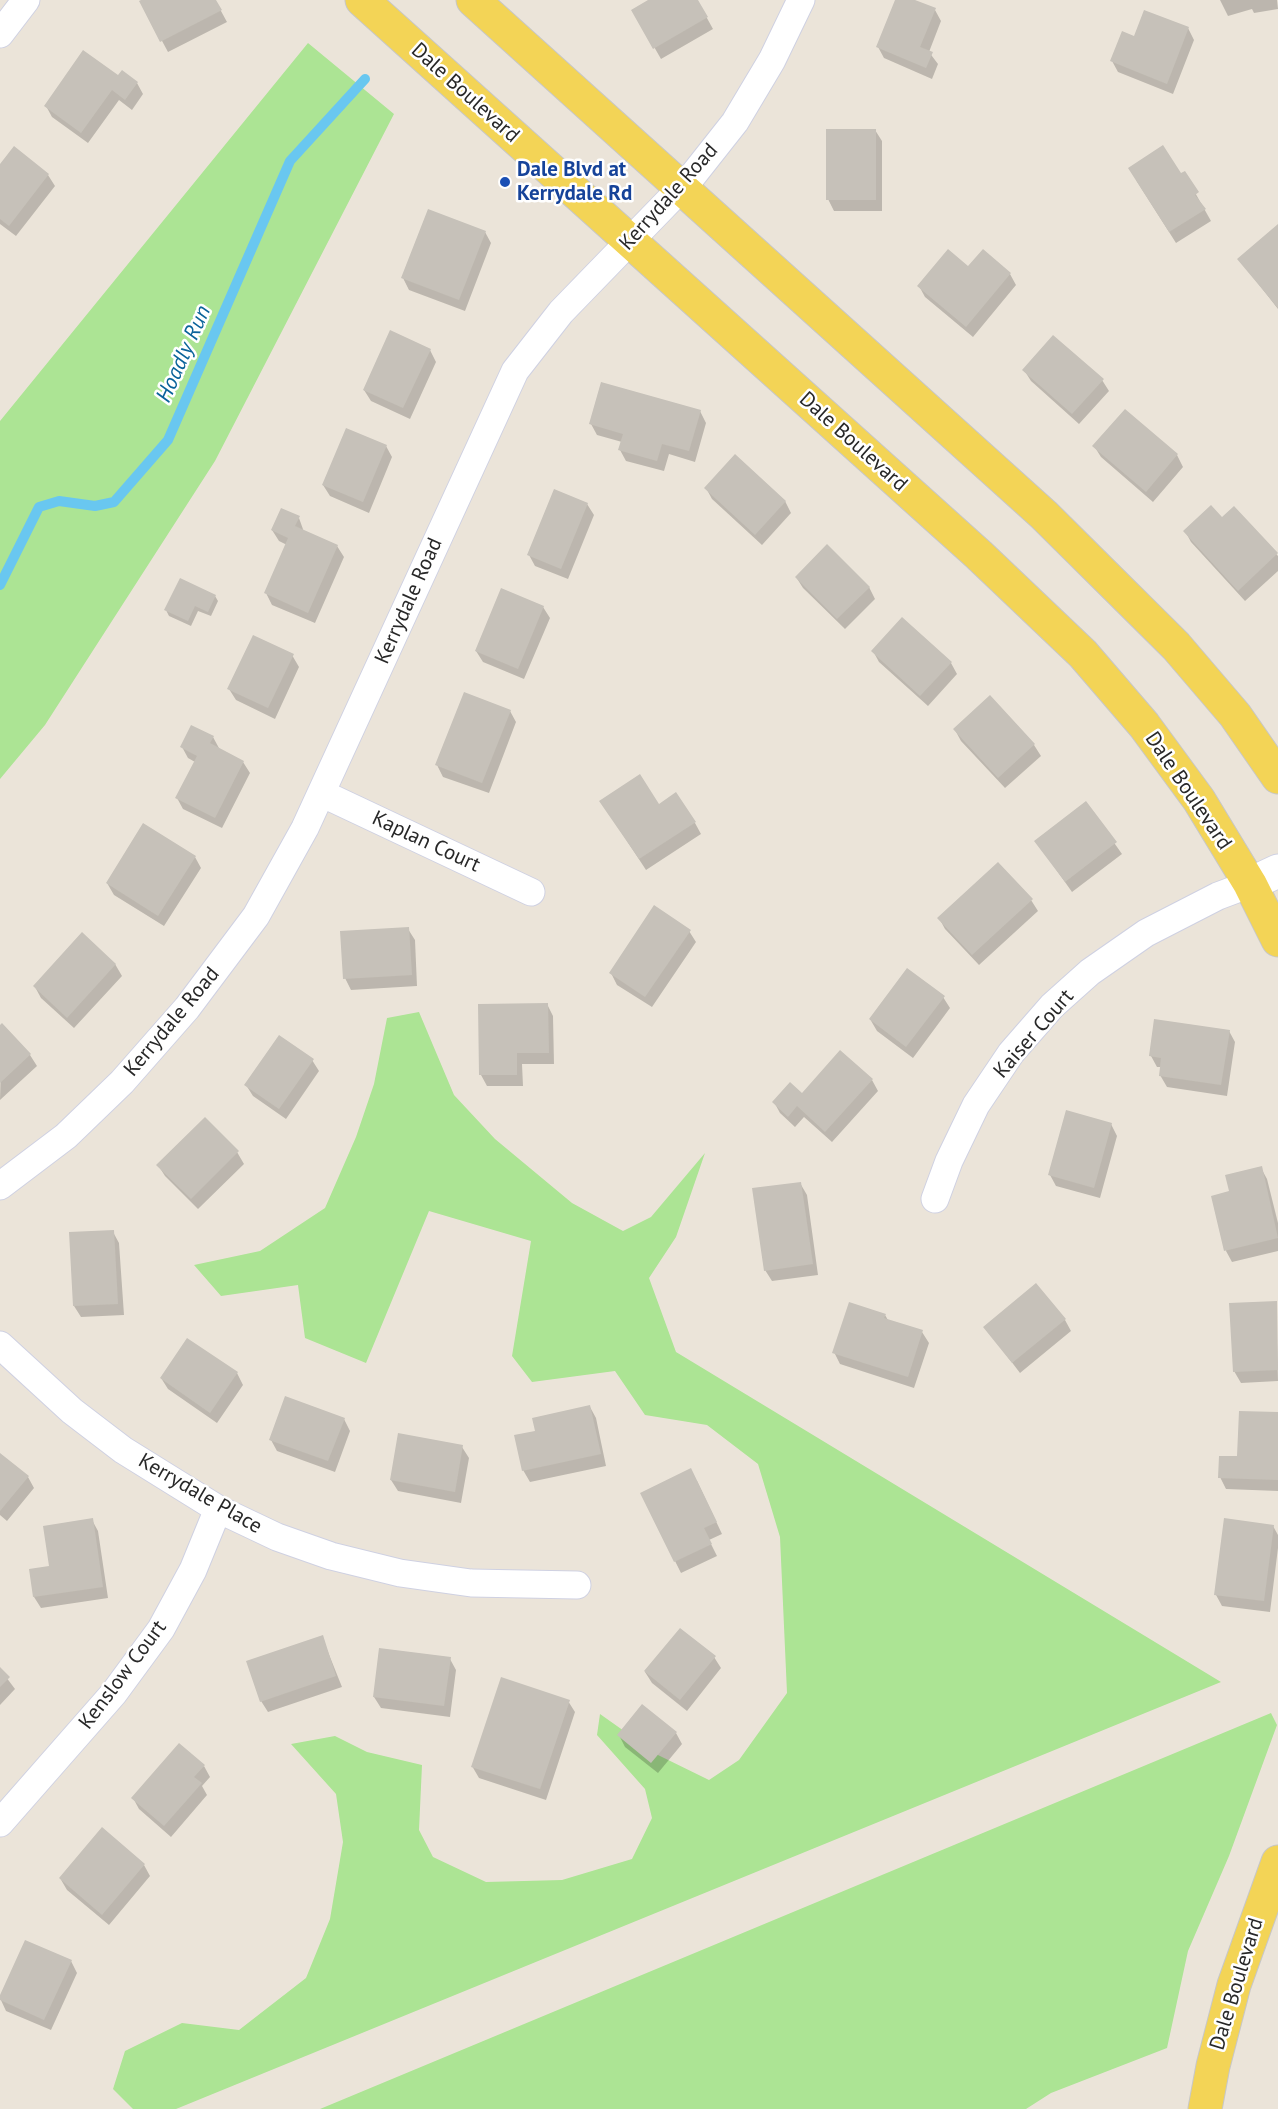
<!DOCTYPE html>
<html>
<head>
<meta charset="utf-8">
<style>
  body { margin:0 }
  canvas { display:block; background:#ebe4d9 }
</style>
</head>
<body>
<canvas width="1278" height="2109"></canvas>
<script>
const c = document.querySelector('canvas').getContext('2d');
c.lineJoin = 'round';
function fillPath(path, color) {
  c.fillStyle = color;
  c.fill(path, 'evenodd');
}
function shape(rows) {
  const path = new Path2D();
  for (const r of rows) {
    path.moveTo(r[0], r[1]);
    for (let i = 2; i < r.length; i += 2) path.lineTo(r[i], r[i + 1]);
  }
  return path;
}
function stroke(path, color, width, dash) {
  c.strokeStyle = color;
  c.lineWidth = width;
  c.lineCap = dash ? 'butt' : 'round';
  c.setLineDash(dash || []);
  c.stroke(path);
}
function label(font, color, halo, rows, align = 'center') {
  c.font = font + ' "PT Sans",sans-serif';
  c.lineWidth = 5;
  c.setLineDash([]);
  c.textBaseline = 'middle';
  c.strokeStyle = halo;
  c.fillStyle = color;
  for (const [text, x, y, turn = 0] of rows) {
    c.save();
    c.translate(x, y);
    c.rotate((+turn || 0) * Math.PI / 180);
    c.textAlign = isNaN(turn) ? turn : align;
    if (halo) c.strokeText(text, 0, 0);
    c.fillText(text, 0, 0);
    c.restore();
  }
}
const green = shape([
  [308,43,394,114,215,461,45,725,0,779,0,421],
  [419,1012,454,1095,495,1139,572,1203,623,1231,651,1217,705,1153,676,1237,649,1278,676,1352,1221,1682,176,2109,133,2109,113,2089,125,2051,182,2023,239,2030,306,1978,330,1919,343,1842,336,1794,291,1744,335,1736,367,1752,422,1765,419,1830,433,1857,486,1882,562,1880,632,1859,652,1818,645,1789,597,1735,600,1714,658,1755,709,1780,739,1760,787,1693,780,1537,758,1464,707,1425,645,1415,615,1371,532,1382,512,1356,531,1241,429,1211,366,1363,305,1338,298,1285,221,1296,194,1265,260,1251,325,1208,356,1137,374,1084,387,1018],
  [1271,1713,1277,1725,1229,1856,1188,1951,1167,2048,1051,2093,1026,2109,320,2109]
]);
const shadow = shape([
  [144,0,215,0,227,22,168,52,141,2],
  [651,0,697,0,713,29,661,59,633,10],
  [896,0,910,0,935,10,941,21,929,52,938,64,932,79,884,58,878,47],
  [1220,0,1277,0,1278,9,1254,13,1252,9,1228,16],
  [1188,28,1194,40,1173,94,1118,72,1112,61],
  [118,77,137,83,143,94,132,110,119,100,88,143,52,117,46,106],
  [875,130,882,141,882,211,834,211,828,199],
  [0,167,48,175,55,186,16,236,0,224],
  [1184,173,1211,221,1176,243,1136,180],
  [1278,226,1278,309,1239,259],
  [485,232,491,243,465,311,409,290,403,278],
  [968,269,1010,274,1016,285,973,337,925,297,919,286],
  [430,350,436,362,410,419,371,401,364,390],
  [1024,370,1102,380,1109,391,1079,424,1031,381],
  [700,411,706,423,695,462,669,454,664,471,626,461,620,450,622,442,597,435,591,424],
  [386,446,392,457,369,513,330,496,323,485],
  [1094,446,1177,455,1183,467,1153,502,1101,457],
  [706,488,785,501,791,513,762,545,712,499],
  [587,504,594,515,568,579,535,566,529,555],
  [1234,508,1278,556,1278,571,1245,601,1191,542,1185,531,1222,519],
  [299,518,304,532,337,546,344,557,315,623,272,605,266,593,287,545,279,541,272,530],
  [796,577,869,587,875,599,845,629,803,588],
  [215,596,218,601,211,616,198,611,191,626,169,616,166,610],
  [543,607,550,618,524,679,483,662,476,651],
  [873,651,951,663,957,674,928,706,879,662],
  [292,655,299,667,275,719,236,700,229,689],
  [510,711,516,722,489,793,443,777,437,765],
  [955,730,1034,745,1041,756,1005,788,961,741],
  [213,737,220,750,243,762,250,773,222,828,183,809,177,798,195,762,188,758,182,747],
  [1086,803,1122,854,1072,892,1036,841],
  [658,806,695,823,701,834,646,870,608,812],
  [195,857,201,868,164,926,114,895,107,883],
  [1031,900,1038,911,979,965,945,929,939,918],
  [408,929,415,940,417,986,351,990,345,978],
  [689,931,696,942,652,1007,617,985,611,973],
  [115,964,122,976,74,1028,41,998,35,987],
  [943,997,950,1008,913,1058,877,1031,870,1019],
  [547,1004,553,1016,554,1064,522,1064,523,1086,487,1086,481,1075],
  [2,1025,30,1055,37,1066,0,1100],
  [1229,1031,1235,1042,1227,1096,1167,1087,1160,1075,1161,1067,1157,1067,1151,1056],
  [312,1060,319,1071,286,1119,253,1096,246,1085],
  [872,1080,878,1091,832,1142,804,1117,795,1127,780,1113,774,1102],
  [1111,1124,1117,1136,1100,1198,1056,1186,1050,1175],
  [237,1152,244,1164,198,1209,165,1176,158,1165],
  [1261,1168,1267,1179,1278,1223,1278,1251,1232,1262,1226,1251,1231,1192],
  [800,1183,807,1195,818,1275,772,1281,765,1270],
  [113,1232,119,1243,124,1315,81,1317,74,1306,70,1234],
  [1276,1302,1278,1381,1241,1383,1234,1371],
  [885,1315,888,1320,922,1332,929,1343,914,1388,840,1364,834,1352],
  [1065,1320,1071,1331,1020,1373,985,1327],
  [237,1373,243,1385,217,1423,168,1389,161,1378],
  [590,1407,596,1418,606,1466,530,1482,523,1470,536,1432],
  [1278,1414,1278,1491,1226,1489,1220,1477],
  [344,1419,350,1431,335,1472,277,1451,271,1440],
  [462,1447,469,1458,461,1503,398,1491,391,1480],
  [0,1455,28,1477,34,1488,7,1521,0,1515],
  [697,1481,722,1534,709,1540,717,1556,681,1573,675,1561],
  [92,1520,98,1531,108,1598,41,1608,34,1597,30,1570,51,1567],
  [1273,1526,1278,1535,1278,1548,1270,1612,1222,1606,1216,1595],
  [322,1637,342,1687,268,1712,261,1701],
  [714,1657,721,1668,687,1711,652,1683,645,1672],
  [450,1659,456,1670,450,1717,381,1708,374,1697],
  [0,1669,15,1689,0,1705],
  [568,1701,575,1712,546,1800,479,1778,472,1766],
  [676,1733,682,1744,658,1773,625,1747,619,1735],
  [204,1766,210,1777,202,1786,207,1795,171,1837,139,1809,133,1798],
  [144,1865,150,1876,109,1925,67,1890,60,1878],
  [71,1961,77,1973,51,2030,6,2011,0,1998]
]);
const stream = shape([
  [0,585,39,507,59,501,95,506,114,502,168,440,290,161,365,79]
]);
const building = shape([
  [141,0,216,0,222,10,160,42,139,1],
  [648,0,698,0,708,17,653,49,631,10],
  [895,0,915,0,936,8,920,47,933,52,926,68,876,47],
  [1144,10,1189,27,1167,84,1110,61,1122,31,1134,36],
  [83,50,118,75,122,70,138,82,125,100,112,90,81,133,44,106],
  [826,129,876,129,876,200,826,200],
  [1163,145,1181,173,1185,171,1199,192,1195,195,1206,209,1169,232,1128,168],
  [14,146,49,174,9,226,0,219,0,164],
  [428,209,486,231,459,300,401,278],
  [1278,224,1278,308,1237,259],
  [948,249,968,266,983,249,1011,273,966,327,917,286],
  [390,330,431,349,403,408,363,390],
  [1053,335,1104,379,1072,414,1022,370],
  [601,382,701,410,689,451,662,444,657,461,618,450,623,434,589,424],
  [1125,409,1178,454,1146,492,1092,446],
  [346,428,387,445,363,502,322,485],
  [735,454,786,501,755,535,704,488],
  [554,489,588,503,561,569,527,555],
  [1211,505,1222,517,1234,506,1278,553,1238,591,1183,531],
  [281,508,300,516,295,526,338,545,308,613,264,593,288,538,271,530],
  [827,544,870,587,837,619,795,577],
  [180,578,216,595,208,612,195,606,188,621,164,610],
  [501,588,544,606,518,669,475,651],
  [902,617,952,662,920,696,871,651],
  [253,635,294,654,268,708,227,689],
  [464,692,511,710,482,783,435,765],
  [990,695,1035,744,998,778,953,729],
  [191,725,214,736,210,743,244,761,215,818,175,798,197,756,180,747],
  [640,774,659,804,676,792,696,822,639,859,599,801],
  [1086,801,1117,842,1065,882,1034,841],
  [143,823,196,856,158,916,106,883],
  [998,862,1033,899,972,955,937,918],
  [654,905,691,930,645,997,609,973],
  [409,927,412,975,343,979,340,931],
  [82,932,116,964,67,1018,33,986],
  [907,968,945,996,906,1047,869,1019],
  [548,1003,549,1053,517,1053,517,1075,479,1075,478,1004],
  [1154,1019,1230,1030,1221,1085,1159,1076,1161,1058,1149,1056],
  [2,1023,31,1054,0,1083,0,1025],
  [279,1035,314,1059,279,1109,244,1085],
  [840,1050,873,1079,825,1132,797,1106,788,1117,772,1102,790,1082,802,1093],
  [1066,1110,1112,1123,1094,1188,1048,1175],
  [205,1117,239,1151,191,1199,156,1165],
  [1262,1166,1278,1238,1224,1251,1211,1196,1229,1191,1225,1175],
  [801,1182,813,1264,764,1271,752,1188],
  [114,1230,118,1304,73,1306,69,1232],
  [1036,1283,1066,1319,1012,1363,983,1327],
  [1277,1301,1278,1370,1233,1372,1229,1303],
  [849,1302,886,1314,884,1318,923,1330,908,1377,832,1353],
  [187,1338,238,1372,210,1413,160,1378],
  [285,1396,345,1418,328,1461,269,1440],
  [590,1405,601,1454,522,1471,514,1435,535,1431,532,1418],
  [1239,1411,1278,1412,1278,1480,1218,1478,1219,1456,1237,1456],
  [398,1433,463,1445,455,1492,390,1480],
  [0,1453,29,1476,0,1511],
  [691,1468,717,1522,704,1528,712,1544,674,1562,640,1493],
  [93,1518,103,1587,33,1597,29,1569,49,1566,43,1526],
  [1224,1518,1274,1525,1264,1601,1214,1595],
  [680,1628,716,1656,680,1700,644,1671],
  [323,1635,336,1676,260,1702,246,1661],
  [379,1648,451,1657,444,1706,373,1697],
  [0,1667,10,1677,0,1687],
  [501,1677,570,1700,540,1789,471,1767],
  [642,1704,677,1732,651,1763,617,1735],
  [179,1743,205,1765,194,1777,202,1783,164,1826,131,1798],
  [102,1827,145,1864,102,1915,59,1878],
  [25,1940,72,1960,44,2020,0,2000,0,1995]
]);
const street = shape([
  [0,34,26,0],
  [321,793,531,892],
  [0,1186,66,1136,122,1082,187,1008,256,916,305,828,515,371,561,312,690,179,735,122,772,60,801,0],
  [935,1199,949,1161,976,1105,1011,1053,1052,1006,1090,972,1146,933,1218,896,1250,884],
  [0,1345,72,1411,123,1450,218,1509,277,1537,331,1556,400,1573,471,1583,577,1585],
  [0,1823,114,1693,161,1629,193,1570,218,1509]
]);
const secondary = shape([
  [1250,884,1278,871]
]);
const primary = shape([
  [362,0,979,555,1083,654,1144,725,1199,800,1250,884,1278,940],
  [473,0,1044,515,1176,646,1235,715,1278,777],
  [1205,2109,1213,2066,1234,1985,1278,1862]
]);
const markers = [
  [505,182,6,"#1a4fb4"]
];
const streetNames = [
  ["Dale Boulevard",465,93,42],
  ["Kerrydale Road",669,197,-48],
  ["Dale Boulevard",853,442,42],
  ["Kerrydale Road",409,601,-66],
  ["Dale Boulevard",1188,791,56],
  ["Kaplan Court",426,842,25],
  ["Kerrydale Road",172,1022,-50],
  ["Kaiser Court",1034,1034,-49],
  ["Kerrydale Place",200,1494,30],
  ["Kenslow Court",123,1675,-53],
  ["Dale Boulevard",1237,1984,-73]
];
const transitNames = [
  ["Dale Blvd at",517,170],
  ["Kerrydale Rd",517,194]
];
const waterNames = [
  ["Hoadly Run",184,354,-66]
];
fillPath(green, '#ace494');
fillPath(shadow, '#0003');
stroke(stream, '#69c7f0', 10);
fillPath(building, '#c6c1b9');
stroke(street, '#cfd1e2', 29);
stroke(secondary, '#cfd1e2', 35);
stroke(primary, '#c7c7c7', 35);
stroke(street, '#fff', 27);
stroke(secondary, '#fff', 33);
stroke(primary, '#f3d456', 33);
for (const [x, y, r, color] of markers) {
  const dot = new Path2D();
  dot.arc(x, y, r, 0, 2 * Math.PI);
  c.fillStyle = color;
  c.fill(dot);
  stroke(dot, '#fff', 2);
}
label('21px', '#282828', '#fff', streetNames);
label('bold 21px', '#164399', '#fff', transitNames, 'left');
label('italic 22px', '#0a639a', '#fff', waterNames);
</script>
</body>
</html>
